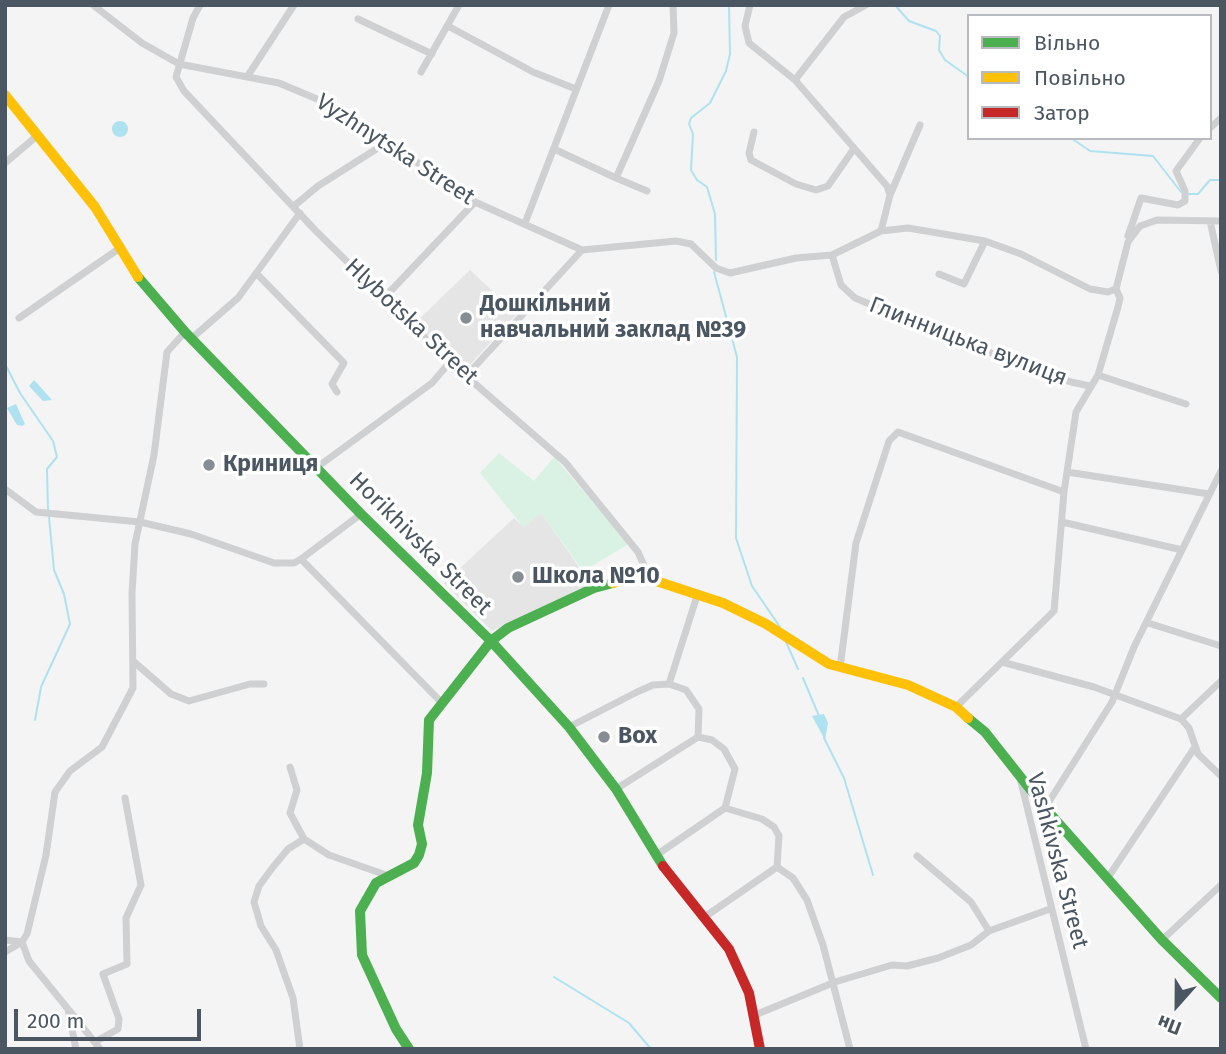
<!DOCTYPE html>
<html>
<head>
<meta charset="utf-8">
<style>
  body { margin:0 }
  #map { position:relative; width:1226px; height:1054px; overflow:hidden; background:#f4f4f4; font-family:"Fira Sans",sans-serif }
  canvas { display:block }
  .frame { position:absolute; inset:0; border:7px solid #4a5661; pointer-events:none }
  .legend { position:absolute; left:967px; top:14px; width:245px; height:126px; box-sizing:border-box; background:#fff; border:2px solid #b7bbc0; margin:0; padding:9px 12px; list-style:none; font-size:21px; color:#4a5661 }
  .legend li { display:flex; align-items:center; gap:14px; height:35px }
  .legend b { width:35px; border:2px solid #b7bbc0 }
  .north { position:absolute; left:1142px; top:970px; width:70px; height:70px; -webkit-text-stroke:5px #fff; paint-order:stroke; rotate:201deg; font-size:19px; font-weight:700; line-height:28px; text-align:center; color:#4a5661 }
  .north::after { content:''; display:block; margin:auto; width:24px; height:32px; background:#4a5661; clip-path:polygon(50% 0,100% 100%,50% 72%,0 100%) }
  .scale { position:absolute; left:14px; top:1009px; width:187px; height:32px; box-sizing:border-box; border:4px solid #4a5661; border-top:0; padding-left:9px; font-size:21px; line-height:24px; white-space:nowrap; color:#4a5661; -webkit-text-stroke:5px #fff; paint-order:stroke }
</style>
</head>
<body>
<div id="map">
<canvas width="1226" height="1054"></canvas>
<div class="frame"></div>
<ul class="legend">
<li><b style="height:9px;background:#4caf50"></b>Вільно</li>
<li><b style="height:9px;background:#ffc107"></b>Повільно</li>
<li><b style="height:9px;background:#c62828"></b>Затор</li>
</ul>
<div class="north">Пн</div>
<div class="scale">200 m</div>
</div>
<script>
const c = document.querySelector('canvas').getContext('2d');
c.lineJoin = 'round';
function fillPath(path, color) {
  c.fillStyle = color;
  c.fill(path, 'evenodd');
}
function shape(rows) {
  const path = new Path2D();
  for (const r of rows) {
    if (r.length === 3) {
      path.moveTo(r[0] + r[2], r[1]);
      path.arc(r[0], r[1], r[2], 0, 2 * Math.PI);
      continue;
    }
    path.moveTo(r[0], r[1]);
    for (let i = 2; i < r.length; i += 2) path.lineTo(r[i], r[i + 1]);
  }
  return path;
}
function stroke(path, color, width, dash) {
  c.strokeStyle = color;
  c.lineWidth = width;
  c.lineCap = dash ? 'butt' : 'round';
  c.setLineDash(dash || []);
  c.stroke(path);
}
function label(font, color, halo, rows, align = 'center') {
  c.font = font + ' "Fira Sans",sans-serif';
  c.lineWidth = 7;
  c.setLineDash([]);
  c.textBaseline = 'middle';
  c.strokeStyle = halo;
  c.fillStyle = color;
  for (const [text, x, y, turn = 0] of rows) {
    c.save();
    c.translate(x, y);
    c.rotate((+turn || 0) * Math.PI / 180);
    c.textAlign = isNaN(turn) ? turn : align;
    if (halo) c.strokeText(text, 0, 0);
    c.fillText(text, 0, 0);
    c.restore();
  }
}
const education = shape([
  [470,270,517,314,465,370,415,323],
  [541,513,591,584,492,631,444,583,514,518,524,527]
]);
const green = shape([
  [499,453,534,481,554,457,629,544,583,571,541,513,524,528,480,473]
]);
const water = shape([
  [120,129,8],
  [34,380,36,382,52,400,43,401,29,386],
  [16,404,25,424,22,426,17,425,7,408],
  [824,714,828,723,825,740,812,716]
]);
const stream = shape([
  [895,5,909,21,936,31,940,36,939,50,945,60,969,77],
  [1071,138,1090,151,1153,156,1181,192],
  [1186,194,1198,194,1210,180,1221,180],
  [716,260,715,214,707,187,697,180,691,170,693,134,689,124,691,118,710,103,726,71,730,54,729,5],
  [714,272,737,357,736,538,752,586,780,627],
  [5,364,20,393,53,441,57,457,47,469,48,512],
  [786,642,798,669],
  [803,678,819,716],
  [35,720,41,687,70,624,64,594,54,570,49,517],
  [824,738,844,778,873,875],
  [554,977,629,1023,651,1049]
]);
const street = shape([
  [93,5,142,43,179,64,279,83,336,107,475,202,582,250,676,241,691,244,716,268,730,273,796,258,832,255,881,231,908,228,985,241,1021,254,1090,289,1108,292,1116,289,1128,242,1140,226,1157,220,1221,221],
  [200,5,193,18,176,77,184,91,316,231,384,298,450,362,565,462,638,552,650,579],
  [750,5,745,26,749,43,795,80,887,186,890,195],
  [358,19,432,54],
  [448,26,533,72,576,89],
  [421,72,459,5],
  [247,77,294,5],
  [795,80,844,17,866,5],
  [1210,128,1221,118],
  [754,132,749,153,751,160,796,184,816,190,828,186,853,150],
  [554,149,616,178,659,81,674,33,673,5],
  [5,163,38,135],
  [616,178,647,191],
  [294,206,318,186,389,141],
  [1210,221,1221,271],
  [525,223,609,5],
  [881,231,890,195,920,125],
  [1128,236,1141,198,1178,205,1185,201,1185,191,1176,171,1200,138],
  [832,255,841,285,855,298,972,346,1071,382,1090,386],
  [939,274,964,284,985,241],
  [258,275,344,363,332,384,337,392],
  [384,298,475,202],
  [19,318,120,248],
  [192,338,238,298,300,213],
  [467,375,582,250],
  [1098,375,1186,404],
  [316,468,432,383,450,362],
  [1067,472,1209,494],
  [5,489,36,512,140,522,191,534,274,563,294,563,301,559,361,514],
  [1062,522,1182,550],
  [301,559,441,702],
  [1148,623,1221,646],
  [133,661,171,694,189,701,250,684,264,684],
  [1002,662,1094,687,1181,719,1189,728,1198,754,1221,776],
  [840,668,856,543,889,441,898,432,1064,492],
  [669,684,697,596],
  [956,707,1054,611,1064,492,1076,412,1098,375,1118,307,1120,298,1116,289],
  [1181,719,1221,681],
  [569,727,637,692,653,685,669,684,686,690,699,709,698,737],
  [290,767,297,790,290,813,304,839,329,855,386,875],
  [1020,778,1086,1049],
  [616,789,698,737,712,740,724,749,735,769,725,808],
  [1045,808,1112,702,1134,647,1221,471],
  [655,856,725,808,762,819,774,827,779,836,777,867],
  [917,856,971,902,989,931],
  [1107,879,1195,747],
  [706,916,777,867,793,878,807,900,823,945,850,1049],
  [5,940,22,942],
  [1162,940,1221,885],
  [5,952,22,942],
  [69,1010,100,1049],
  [755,1015,835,982,892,965,907,966,938,958,971,945,989,931,1050,909],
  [95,1042,118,1029,119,1019,103,974,127,964,126,918,141,885,125,798],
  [76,1049,68,1009,29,961,22,942,27,934,46,855,55,792,70,771,102,747,133,688,132,593,135,544,154,455,167,352,185,332],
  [300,1049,293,998,276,950,261,926,254,902,259,886,273,867,288,849,304,839]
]);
const fast = shape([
  [138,277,185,332,361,514,491,641,569,727,616,789,663,866],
  [968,718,985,732,1045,808,1162,940,1221,998],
  [409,1049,396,1029,362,955,360,911,376,883,414,863,419,855,422,844,418,825,427,773,429,720,491,641,508,628,594,588,613,583]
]);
const slow = shape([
  [5,95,95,207,138,277],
  [613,583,629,578,650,579,723,603,766,624,829,664,908,685,956,707,968,718]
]);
const jam = shape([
  [663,866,729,949,749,993,760,1049]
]);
const markers = [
  [466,318,7,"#868d94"],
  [209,465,7,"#868d94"],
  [518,577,7,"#868d94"],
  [604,737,7,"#868d94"]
];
const streetNames = [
  ["Vyzhnytska Street",395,150,33],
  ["Hlybotska Street",411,322,43],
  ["Глинницька вулиця",968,342,21],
  ["Horikhivska Street",420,544,45],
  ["Vashkivska Street",1057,861,75]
];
const poiNames = [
  ["Дошкільний",480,305],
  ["навчальний заклад №39",480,331],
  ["Криниця",223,465],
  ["Школа №10",532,577],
  ["Box",618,737]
];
fillPath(education, '#e6e5e6');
fillPath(green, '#d9f2e3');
fillPath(water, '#aee2f0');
stroke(stream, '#aee2f0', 2);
stroke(street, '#ced0d2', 7);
stroke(fast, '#4caf50', 10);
stroke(slow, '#ffc107', 10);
stroke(jam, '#c62828', 10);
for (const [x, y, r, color] of markers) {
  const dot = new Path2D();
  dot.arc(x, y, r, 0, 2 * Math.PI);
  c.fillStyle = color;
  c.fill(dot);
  stroke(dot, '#fff', 2.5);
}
label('23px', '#4a5661', '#fff', streetNames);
label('bold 23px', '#4a5661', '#fff', poiNames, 'left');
</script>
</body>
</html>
